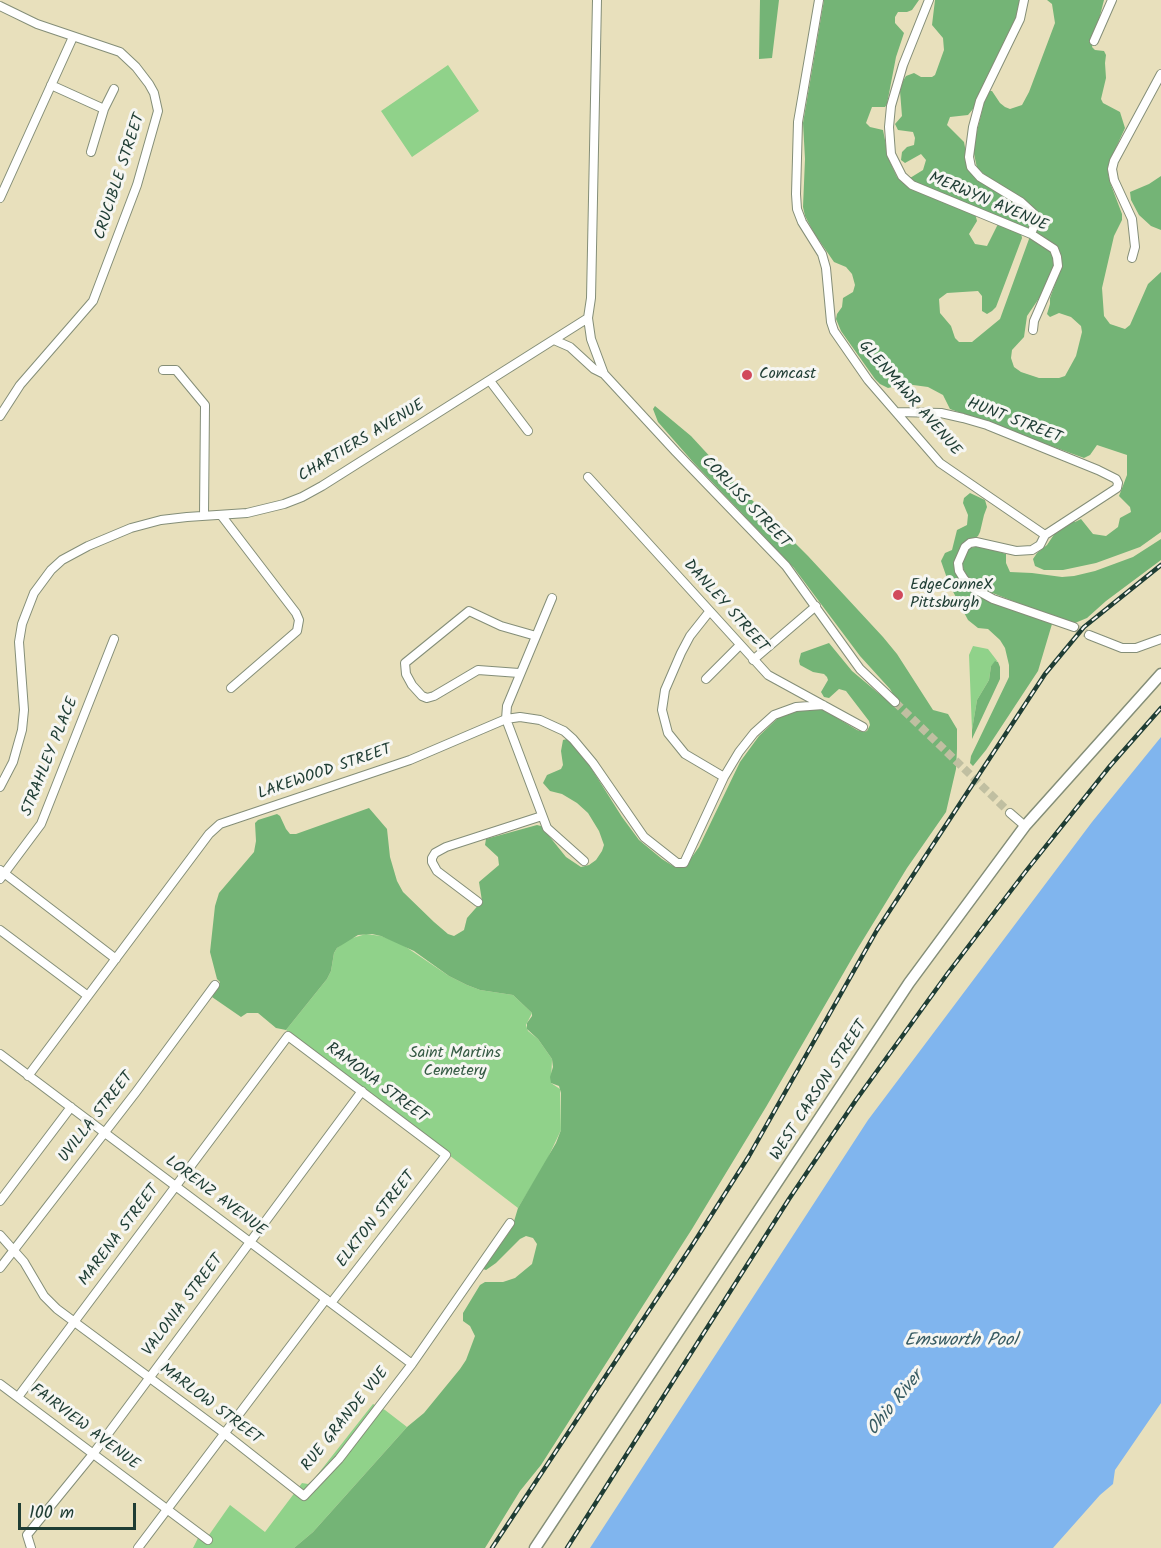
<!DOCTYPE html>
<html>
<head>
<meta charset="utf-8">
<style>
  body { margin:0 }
  #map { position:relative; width:1161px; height:1548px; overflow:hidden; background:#e8e0bc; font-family:Kalam,sans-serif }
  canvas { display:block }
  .scale { position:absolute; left:18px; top:1503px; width:118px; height:27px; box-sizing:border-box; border:3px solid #1f3d34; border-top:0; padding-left:8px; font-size:18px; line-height:21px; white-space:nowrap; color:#1f3d34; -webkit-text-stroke:4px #f6f6f2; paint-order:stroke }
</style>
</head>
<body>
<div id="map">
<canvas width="1161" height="1548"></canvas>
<div class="scale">100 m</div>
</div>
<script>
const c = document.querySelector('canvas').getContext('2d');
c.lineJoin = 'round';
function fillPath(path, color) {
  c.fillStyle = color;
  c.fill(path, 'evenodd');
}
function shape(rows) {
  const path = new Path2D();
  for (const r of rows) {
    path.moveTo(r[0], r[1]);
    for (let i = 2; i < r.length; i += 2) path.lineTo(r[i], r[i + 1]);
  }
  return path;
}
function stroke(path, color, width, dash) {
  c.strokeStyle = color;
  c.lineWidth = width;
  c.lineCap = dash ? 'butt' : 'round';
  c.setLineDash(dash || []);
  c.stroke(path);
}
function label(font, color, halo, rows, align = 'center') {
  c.font = font + ' Kalam,sans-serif';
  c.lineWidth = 6;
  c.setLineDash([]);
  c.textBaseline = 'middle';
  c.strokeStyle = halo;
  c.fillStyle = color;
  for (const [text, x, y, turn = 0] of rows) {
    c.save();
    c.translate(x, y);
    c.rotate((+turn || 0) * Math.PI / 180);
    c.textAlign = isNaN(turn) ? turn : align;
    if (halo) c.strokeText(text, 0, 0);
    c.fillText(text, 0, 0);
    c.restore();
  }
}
const green = shape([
  [448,65,479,111,412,157,381,111],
  [973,646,988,649,998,662,997,661,991,666,989,680,977,700,972,730,969,655],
  [366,934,381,936,400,943,449,976,467,985,480,990,513,995,532,1013,526,1025,528,1031,538,1039,552,1059,551,1083,560,1089,561,1130,545,1164,518,1208,286,1030,327,979,331,971,334,953,337,948,349,939],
  [373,1404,385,1410,407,1427,313,1532,294,1548,193,1548,198,1538,209,1535,230,1505,265,1532,302,1483,308,1484,314,1479]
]);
const forest = shape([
  [760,0,779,0,772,58,759,59],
  [824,0,919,0,912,10,907,12,898,12,895,17,895,23,904,33,896,57,887,104,885,107,872,107,866,123,870,127,883,130,889,160,897,177,906,185,928,196,975,213,977,221,969,234,975,244,987,246,998,224,1021,233,1022,238,996,307,992,311,987,314,982,311,982,296,978,291,947,293,939,299,940,313,951,326,955,338,959,342,972,342,1000,319,1029,239,1031,238,1047,247,1053,255,1054,267,1046,288,1027,316,1024,337,1012,350,1011,358,1014,367,1021,372,1039,378,1059,378,1065,376,1076,356,1082,332,1081,326,1071,317,1059,313,1050,317,1047,314,1050,304,1050,298,1062,265,1058,249,1034,233,1038,222,977,168,973,149,976,135,987,91,992,91,1000,103,1005,107,1010,109,1022,105,1029,92,1055,23,1052,4,1047,0,1104,0,1092,47,1095,50,1104,51,1106,55,1105,63,1106,78,1101,99,1103,103,1120,112,1125,128,1109,163,1108,174,1111,185,1122,214,1122,220,1114,236,1102,288,1104,316,1110,324,1125,329,1130,325,1148,284,1161,272,1161,532,1140,547,1096,563,1063,570,1044,570,1035,566,1033,559,1037,553,1047,545,1057,530,1072,520,1075,522,1081,519,1093,534,1106,536,1118,527,1120,518,1131,512,1130,507,1119,496,1127,475,1127,455,1097,445,1090,455,1084,458,950,409,943,395,928,387,906,384,888,388,880,384,875,379,841,331,836,319,837,314,842,307,843,298,853,292,855,285,852,274,846,267,834,262,814,233,805,216,803,207,805,159,803,123],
  [935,0,1021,0,1017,17,973,109,968,115,950,117,947,125,964,142,969,168,1020,204,1033,219,1029,231,912,183,910,178,923,170,926,160,921,154,905,163,901,160,902,152,907,147,914,145,915,138,913,132,898,130,895,124,902,116,900,91,903,81,906,76,914,73,921,77,932,77,935,75,944,50,943,38,932,25],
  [1161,176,1161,230,1151,226,1139,215,1131,200,1130,192,1149,184],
  [655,406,691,436,727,475,808,556,883,637,897,654,933,710,948,714,957,729,957,749,956,769,946,812,907,868,858,948,766,1107,692,1229,541,1465,520,1491,485,1548,294,1548,313,1532,407,1427,424,1413,460,1369,466,1360,475,1336,470,1326,463,1321,463,1313,480,1285,485,1282,503,1282,515,1278,532,1264,537,1244,533,1238,526,1236,520,1239,496,1263,486,1270,483,1269,512,1228,518,1208,556,1143,561,1130,561,1093,559,1086,551,1083,550,1077,553,1067,552,1059,538,1039,527,1029,527,1023,532,1016,532,1013,513,995,480,990,467,985,449,976,414,951,381,936,372,934,358,935,337,948,334,953,331,971,327,979,286,1030,276,1028,258,1013,247,1013,241,1017,212,997,220,982,217,979,210,952,215,906,219,893,254,852,256,841,255,823,258,820,277,814,280,816,286,829,290,834,296,834,369,808,387,829,390,857,397,881,403,892,434,922,448,934,454,936,464,930,467,918,482,901,479,882,499,865,498,857,485,845,486,839,537,825,541,826,566,857,581,867,589,865,596,860,602,851,604,845,599,831,588,813,577,803,562,794,550,791,543,783,547,775,561,769,563,765,561,751,563,740,567,739,571,742,588,763,622,817,639,840,662,859,673,866,681,867,687,864,699,847,740,762,759,736,778,718,796,710,818,708,824,710,857,730,863,732,867,731,870,725,869,721,846,691,839,689,829,698,824,697,821,692,828,680,827,677,824,674,813,672,800,665,799,661,801,653,829,643,852,671,877,692,892,704,896,699,890,689,860,656,794,568,693,462,658,422,653,409],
  [970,493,985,500,987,507,984,515,980,532,978,536,963,546,960,581,969,590,996,604,1052,624,1038,671,986,750,973,766,970,763,971,756,1009,677,1009,665,1005,648,1000,640,988,629,978,628,968,620,949,584,941,561,945,553,952,550,957,530,967,525,968,515,963,503,964,498],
  [1161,539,1161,560,1106,601,1087,618,1075,623,1023,605,985,590,967,576,962,566,962,561,969,548,981,546,1006,554,1006,563,1010,572,1032,573,1062,577,1074,576,1095,571,1133,557],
  [995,661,998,662,1000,667,1000,679,972,739,972,730,977,700,989,680,991,666]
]);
const water = shape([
  [1161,737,1161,1403,1115,1470,1113,1484,1100,1495,1053,1548,590,1548,868,1120,1092,822]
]);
const minorTunnel = shape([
  [1074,627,1089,635],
  [895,702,1010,813]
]);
const minor = shape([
  [819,0,798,122,796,194,797,209,802,222,822,254,826,268,831,322,834,331,868,380,940,463,1045,535,1040,545,1032,550,1016,551,976,542,970,543,965,547,958,563,959,571,964,579,973,588,993,599,1074,627],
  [929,0,903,65,891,106,889,127,891,154,902,176,912,185,1031,234,1054,249,1057,257,1058,266,1034,321,1033,330],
  [1024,0,1020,19,980,101,973,127,969,157,971,167,980,177,1021,202,1033,213,1036,221,1031,234],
  [0,6,37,24,120,52,136,67,149,84,154,93,158,111,137,185,93,301,20,385,0,416],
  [1094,41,1112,0],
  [51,85,104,109,114,89],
  [91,152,104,109],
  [0,198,73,37],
  [1132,258,1135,247,1132,219,1114,180,1112,169,1114,161,1161,74],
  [588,318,591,339,604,374,676,452,786,566,860,669,895,702],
  [554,340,570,347,594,369,604,374],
  [163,370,176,370,205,405,204,515],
  [490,381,528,431],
  [897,412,941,413,963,418,987,425,1098,470,1116,479,1118,483,1117,488,1045,535],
  [588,477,768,675,863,727],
  [221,515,296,613,299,620,297,631,231,688],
  [552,598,507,706,506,719,547,828,584,861],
  [709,612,690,636,681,653,665,690,662,710,668,733,685,754,724,777],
  [1089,635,1122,648,1136,648,1161,639],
  [753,660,816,606],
  [519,673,478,670,434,696,427,698,422,696,412,685,406,674,405,663,469,611,501,626,536,636],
  [706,679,740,645],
  [0,787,13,762,22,730,24,710,19,642,22,624,34,593,51,570,62,560,88,546,131,528,161,520,187,517,247,513,284,504,302,497,322,486,588,318,591,298,597,0],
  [1010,813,1025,826],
  [0,870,116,959],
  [0,879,41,824,114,639],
  [478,902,437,871,432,862,432,858,435,853,446,847,542,816],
  [0,930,88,996],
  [0,1054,412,1364],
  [28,1076,209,834,220,824,410,760,506,719,520,717,540,720,564,731,573,739,593,763,644,837,677,863,684,863,724,777,739,752,754,733,774,715,796,707,823,705],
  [0,1201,71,1107],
  [0,1235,24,1262,44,1296,57,1309,224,1433,304,1496,339,1459,412,1364,510,1223],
  [0,1268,136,1092,215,985],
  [0,1384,208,1540],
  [18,1397,288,1036,446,1155,331,1303],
  [31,1548,27,1535,93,1454,362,1091],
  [138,1548,326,1299]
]);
const major = shape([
  [535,1548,909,983,1025,826,1161,674]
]);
const rail = shape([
  [492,1548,693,1244,749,1156,877,930,1045,674,1084,627,1161,565],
  [567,1548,789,1199,856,1100,948,973,1026,871,1110,766,1161,708]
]);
const markers = [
  [747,375,6,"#d1495b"],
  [898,595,6,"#d1495b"]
];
const streetNames = [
  ["CRUCIBLE STREET",121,177,-72],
  ["MERWYN AVENUE",988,203,23],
  ["GLENMAWR AVENUE",909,399,49],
  ["HUNT STREET",1014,422,21],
  ["CHARTIERS AVENUE",362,442,-31],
  ["CORLISS STREET",745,503,46],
  ["DANLEY STREET",725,607,48],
  ["STRAHLEY PLACE",51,757,-68],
  ["LAKEWOOD STREET",325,773,-19],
  ["RAMONA STREET",376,1084,37],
  ["WEST CARSON STREET",820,1091,-57],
  ["UVILLA STREET",97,1118,-52],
  ["LORENZ AVENUE",215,1197,37],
  ["ELKTON STREET",377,1220,-52],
  ["MARENA STREET",120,1236,-53],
  ["VALONIA STREET",184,1306,-53],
  ["MARLOW STREET",210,1405,37],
  ["RUE GRANDE VUE",346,1420,-51],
  ["FAIRVIEW AVENUE",84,1428,37]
];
const poiNames = [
  ["Comcast",759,375],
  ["EdgeConneX",910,586],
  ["Pittsburgh",910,604]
];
const parkNames = [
  ["Saint Martins",455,1054],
  ["Cemetery",455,1072]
];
const waterNames = [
  ["Emsworth Pool",961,1342],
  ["Ohio River",896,1404,-51]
];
fillPath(green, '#90d28a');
fillPath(forest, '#74b476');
fillPath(water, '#80b5ee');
stroke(minorTunnel, '#c0bfa1', 8, [8, 4]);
stroke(minor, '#848e78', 10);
stroke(major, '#848e78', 13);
stroke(minor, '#fff', 8);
stroke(major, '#fff', 10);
stroke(rail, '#1f3d34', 4.5);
stroke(rail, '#f6f6f2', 2, [7]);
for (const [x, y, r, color] of markers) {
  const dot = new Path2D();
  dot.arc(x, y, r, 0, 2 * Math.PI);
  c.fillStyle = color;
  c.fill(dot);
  stroke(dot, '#f6f6f2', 2);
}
label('16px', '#1f3d34', '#f6f6f2', streetNames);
label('16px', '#1f3d34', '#f6f6f2', poiNames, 'left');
label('16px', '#365b45', '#f6f6f2', parkNames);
label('italic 18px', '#375b62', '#f6f6f2', waterNames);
</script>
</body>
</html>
